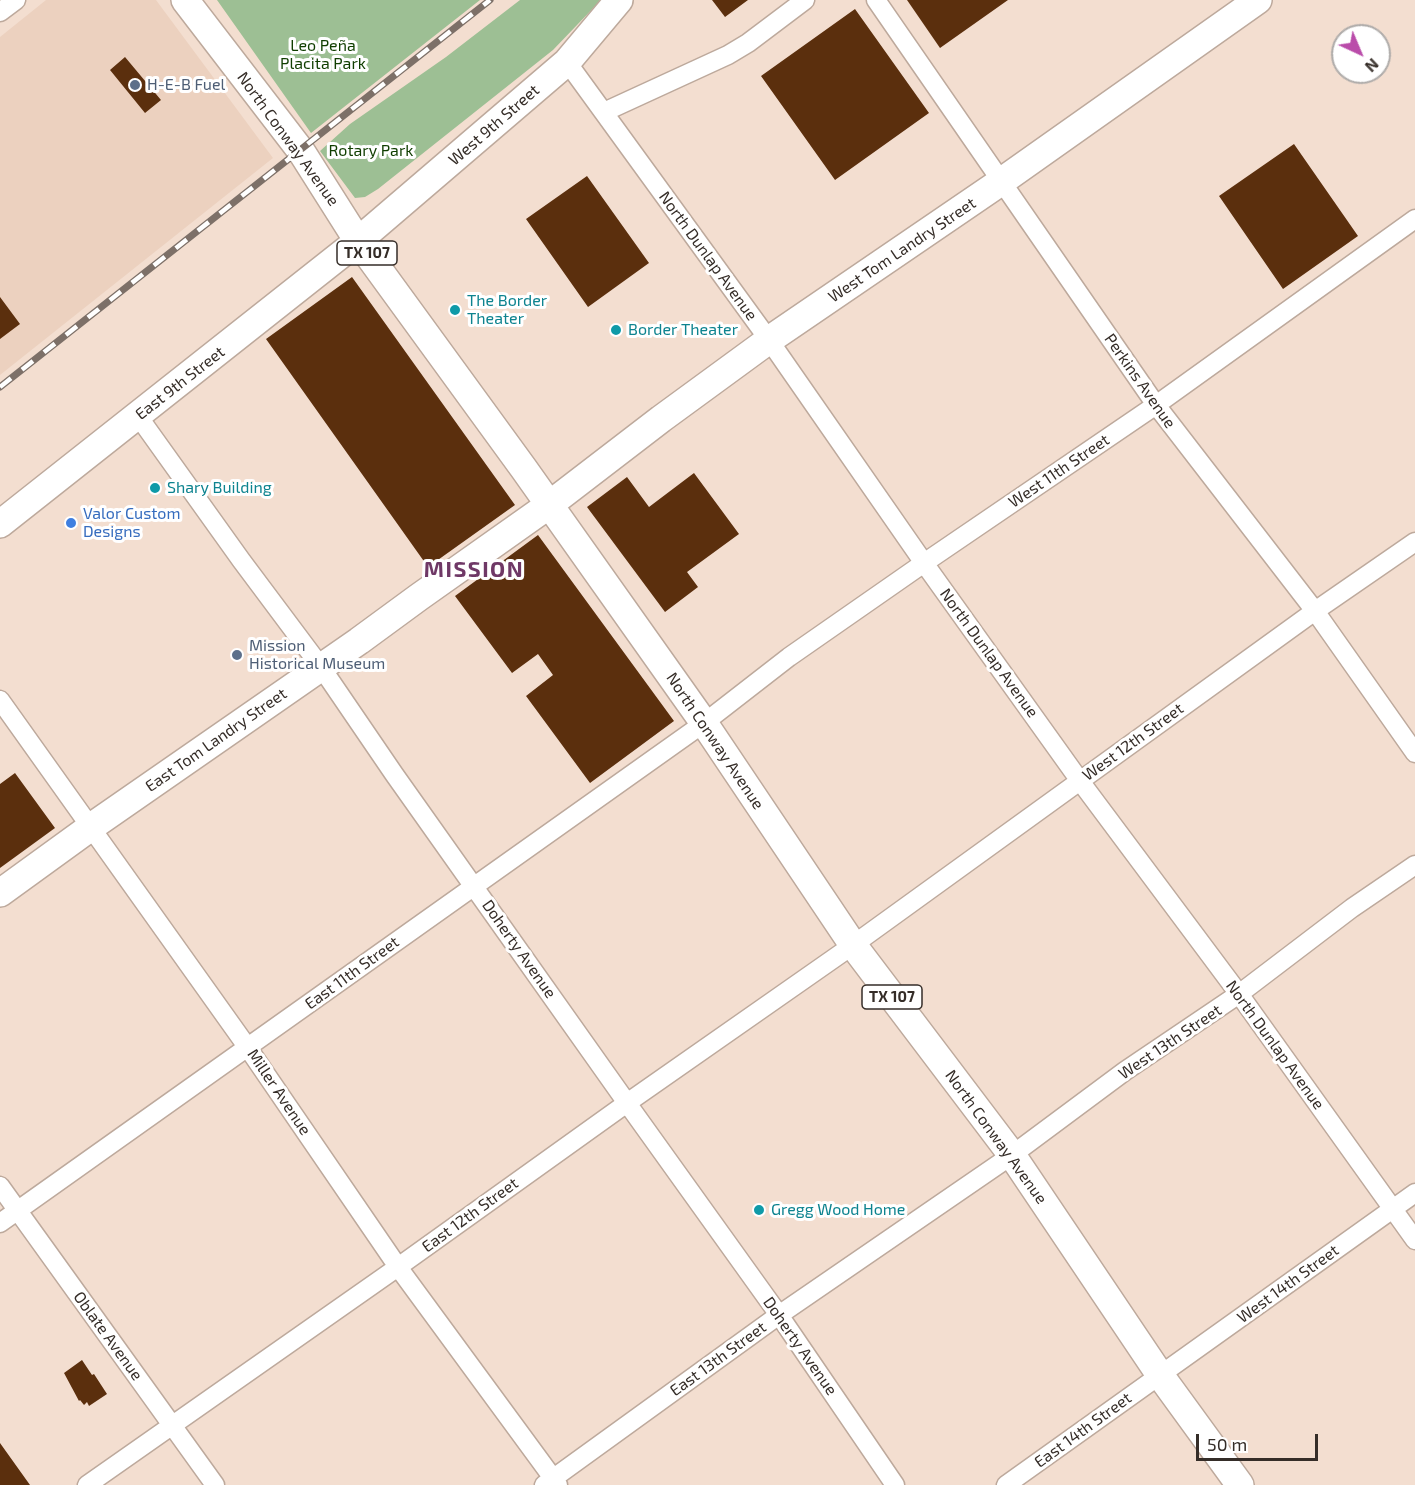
<!DOCTYPE html>
<html>
<head>
<meta charset="utf-8">
<style>
  body { margin:0 }
  #map { position:relative; width:1415px; height:1485px; overflow:hidden; background:#f3ded0; font-family:"Exo 2",sans-serif }
  canvas { display:block }
  .north { position:absolute; left:1331px; top:24px; width:60px; height:60px; box-sizing:border-box; background:#fff; border:2px solid #aeaba9; border-radius:50%; rotate:136deg; font-size:16px; font-weight:700; line-height:24px; text-align:center; color:#352d28 }
  .north::after { content:''; display:block; margin:auto; width:21px; height:27px; background:#ba4caa; clip-path:polygon(50% 0,100% 100%,50% 72%,0 100%) }
  .scale { position:absolute; left:1196px; top:1434px; width:122px; height:27px; box-sizing:border-box; border:3px solid #352d28; border-top:0; padding-left:8px; font-size:18px; line-height:21px; white-space:nowrap; color:#352d28; -webkit-text-stroke:4px #fff; paint-order:stroke }
</style>
</head>
<body>
<div id="map">
<canvas width="1415" height="1485"></canvas>
<div class="north">N</div>
<div class="scale">50 m</div>
</div>
<script>
const c = document.querySelector('canvas').getContext('2d');
c.lineJoin = 'round';
function fillPath(path, color) {
  c.fillStyle = color;
  c.fill(path, 'evenodd');
}
function shape(rows) {
  const path = new Path2D();
  for (const r of rows) {
    path.moveTo(r[0], r[1]);
    for (let i = 2; i < r.length; i += 2) path.lineTo(r[i], r[i + 1]);
  }
  return path;
}
function stroke(path, color, width, dash) {
  c.strokeStyle = color;
  c.lineWidth = width;
  c.lineCap = dash ? 'butt' : 'round';
  c.setLineDash(dash || []);
  c.stroke(path);
}
function label(font, color, halo, rows, align = 'center') {
  c.font = font + ' "Exo 2",sans-serif';
  c.lineWidth = 6;
  c.setLineDash([]);
  c.textBaseline = 'middle';
  c.strokeStyle = halo;
  c.fillStyle = color;
  for (const [text, x, y, turn = 0] of rows) {
    c.save();
    c.translate(x, y);
    c.rotate((+turn || 0) * Math.PI / 180);
    c.textAlign = isNaN(turn) ? turn : align;
    if (halo) c.strokeText(text, 0, 0);
    c.fillText(text, 0, 0);
    c.restore();
  }
}
const built = shape([
  [46,0,156,0,273,158,0,375,0,37]
]);
const green = shape([
  [217,0,480,0,311,133],
  [520,0,601,0,553,50,378,189,365,197,355,198,320,151,350,124,446,57]
]);
const building = shape([
  [712,0,748,0,725,17],
  [907,0,1008,0,940,48],
  [855,9,929,113,835,180,761,76],
  [125,57,161,100,145,113,110,70],
  [1294,144,1358,236,1283,289,1219,196],
  [587,176,649,263,588,307,526,219],
  [352,277,515,505,428,567,266,339],
  [0,297,20,324,0,339],
  [694,473,739,534,687,572,698,587,665,612,587,507,627,477,649,507],
  [538,535,674,721,590,783,526,696,553,675,538,654,512,673,455,596],
  [15,773,55,828,0,868,0,784],
  [82,1360,92,1375,94,1374,107,1394,89,1406,87,1402,84,1405,80,1400,79,1401,64,1373],
  [0,1443,30,1485,0,1485]
]);
const street = shape([
  [876,0,1156,405,1315,611,1415,753],
  [0,12,16,0],
  [567,62,769,340,924,563,1080,781,1239,994,1415,1240],
  [604,112,728,55,748,43,805,0],
  [138,416,241,560,321,667,394,774,627,1103,779,1315,895,1485],
  [0,700,248,1048,398,1267,558,1485],
  [0,1186,215,1485],
  [0,1223,704,723,789,657,924,563,1156,405,1415,219],
  [87,1485,398,1267,627,1103,853,945,1315,611,1415,542],
  [544,1485,779,1315,1012,1155,1125,1071,1239,994,1352,908,1415,865],
  [1006,1485,1415,1193]
]);
const primary = shape([
  [185,0,301,151,358,241,524,469,704,723,853,945,1012,1155,1160,1375,1240,1485],
  [0,524,358,241,567,62,619,0],
  [0,893,91,827,359,641,419,597,549,505,661,419,769,340,1002,181,1258,0]
]);
const rail = shape([
  [0,387,490,0]
]);
const markers = [
  [135,85,6,"#5c6f8a"],
  [455,310,6,"#0f9aa8"],
  [616,330,6,"#0f9aa8"],
  [155,488,6,"#0f9aa8"],
  [71,523,6,"#3f7fe0"],
  [237,655,6,"#5c6f8a"],
  [759,1210,6,"#0f9aa8"]
];
const shields = [
  [367,253,60],
  [892,997,60]
];
const shieldNames = [
  ["TX 107",367,253],
  ["TX 107",892,997]
];
const parkNames = [
  ["Leo Peña",323,46],
  ["Placita Park",323,64],
  ["Rotary Park",371,151]
];
const serviceNames = [
  ["H-E-B Fuel",147,85],
  ["Mission",249,646],
  ["Historical Museum",249,664]
];
const streetNames = [
  ["West 9th Street",494,125,-41],
  ["North Conway Avenue",288,139,54],
  ["West Tom Landry Street",902,250,-34],
  ["North Dunlap Avenue",708,256,54],
  ["Perkins Avenue",1140,381,55],
  ["East 9th Street",180,383,-38],
  ["West 11th Street",1059,471,-34],
  ["North Dunlap Avenue",989,653,54],
  ["East Tom Landry Street",216,740,-35],
  ["North Conway Avenue",715,741,56],
  ["West 12th Street",1133,742,-36],
  ["Doherty Avenue",519,949,55],
  ["East 11th Street",352,973,-36],
  ["West 13th Street",1170,1042,-34],
  ["North Dunlap Avenue",1275,1045,54],
  ["Miller Avenue",279,1092,56],
  ["North Conway Avenue",996,1137,54],
  ["East 12th Street",470,1215,-36],
  ["West 14th Street",1288,1284,-36],
  ["Oblate Avenue",108,1336,54],
  ["Doherty Avenue",800,1346,55],
  ["East 13th Street",718,1359,-36],
  ["East 14th Street",1083,1430,-36]
];
const cultureNames = [
  ["The Border",467,301],
  ["Theater",467,319],
  ["Border Theater",628,330],
  ["Shary Building",167,488],
  ["Gregg Wood Home",771,1210]
];
const shopNames = [
  ["Valor Custom",83,514],
  ["Designs",83,532]
];
const districtNames = [
  ["MISSION",474,570]
];
fillPath(built, '#ecd1bf');
fillPath(green, '#9dbf94');
fillPath(building, '#5b2f0d');
stroke(street, '#bda99c', 21);
stroke(primary, '#bda99c', 30);
stroke(street, '#fff', 18);
stroke(primary, '#fff', 27);
stroke(rail, '#7d7068', 7);
stroke(rail, '#fff', 4.5, [14]);
for (const [x, y, r, color] of markers) {
  const dot = new Path2D();
  dot.arc(x, y, r, 0, 2 * Math.PI);
  c.fillStyle = color;
  c.fill(dot);
  stroke(dot, '#fff', 2);
}
for (const [x, y, w] of shields) {
  const box = new Path2D();
  box.roundRect(x - w / 2, y - 12, w, 24, 4.5);
  c.fillStyle = '#fff';
  c.fill(box);
  stroke(box, '#352d28', 1.5);
}
label('bold 15px', '#352d28', null, shieldNames);
label('16px', '#103e00', '#fff', parkNames);
label('16px', '#4e5e75', '#fff', serviceNames, 'left');
label('16px', '#352d28', '#fff', streetNames);
label('16px', '#0d838f', '#fff', cultureNames, 'left');
label('16px', '#366cbe', '#fff', shopNames, 'left');
c.letterSpacing = '1.5px';
label('bold 22px', '#6f3866', '#fff', districtNames);
c.letterSpacing = '0px';
</script>
</body>
</html>
